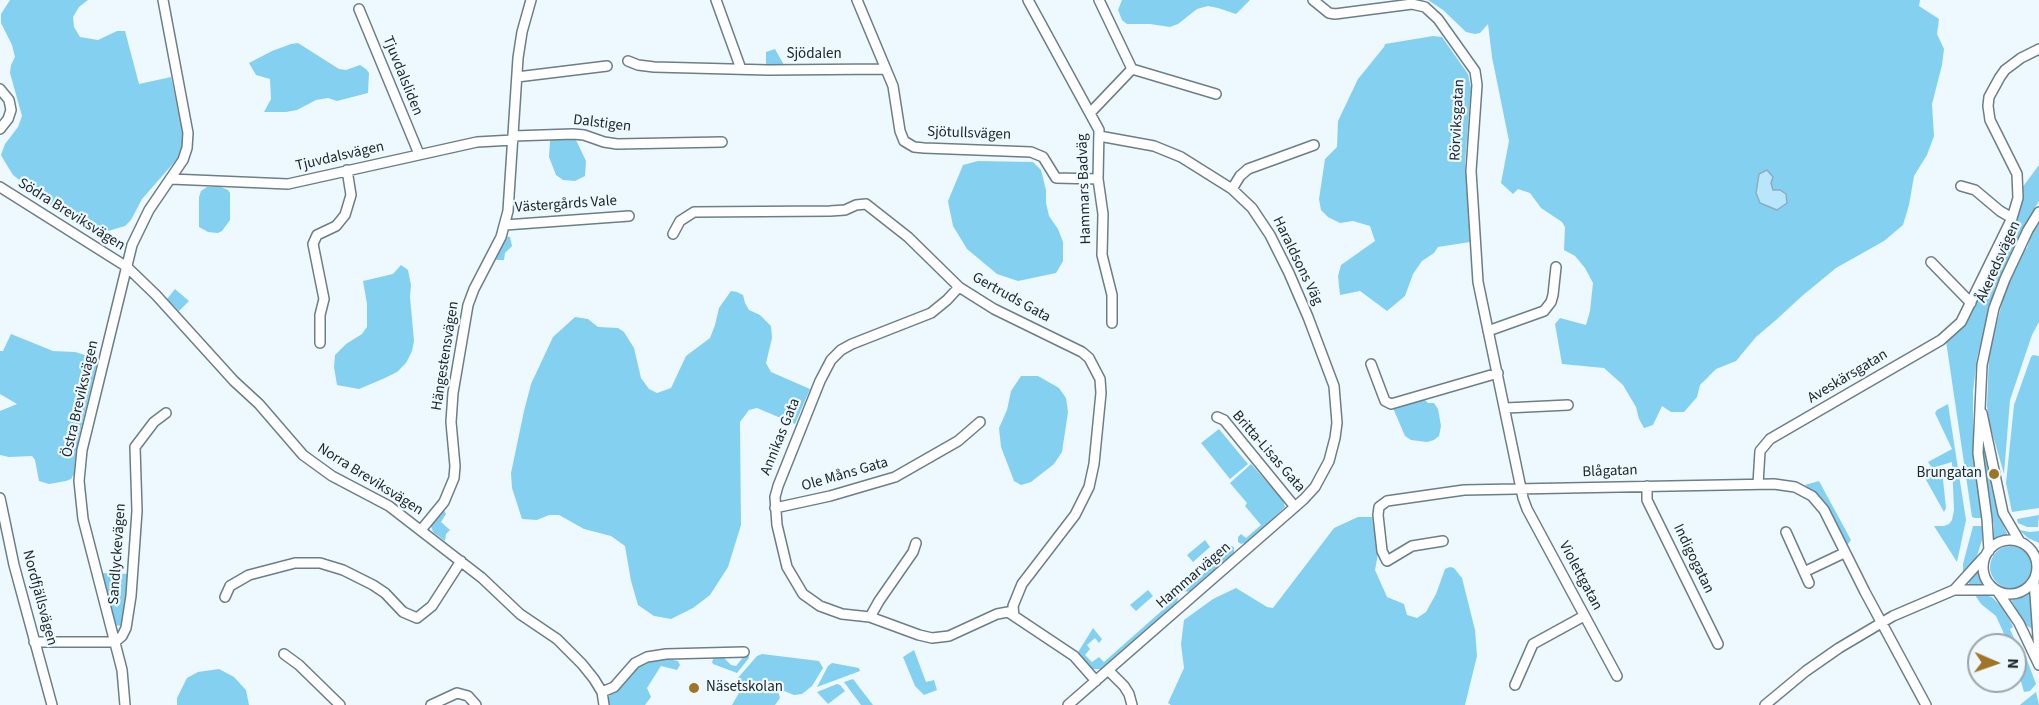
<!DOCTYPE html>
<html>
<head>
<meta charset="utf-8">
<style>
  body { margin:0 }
  #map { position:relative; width:2039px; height:705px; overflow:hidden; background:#edf9ff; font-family:"Source Sans 3",sans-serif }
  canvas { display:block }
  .north { position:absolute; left:1967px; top:633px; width:60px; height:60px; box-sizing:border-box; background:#edf9ff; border:2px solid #9ba5aa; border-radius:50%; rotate:92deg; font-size:16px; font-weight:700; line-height:24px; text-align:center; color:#20282b }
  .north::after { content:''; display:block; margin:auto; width:21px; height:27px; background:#a17526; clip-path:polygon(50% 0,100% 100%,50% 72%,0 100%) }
</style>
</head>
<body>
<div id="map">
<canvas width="2039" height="705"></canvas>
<div class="north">N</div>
</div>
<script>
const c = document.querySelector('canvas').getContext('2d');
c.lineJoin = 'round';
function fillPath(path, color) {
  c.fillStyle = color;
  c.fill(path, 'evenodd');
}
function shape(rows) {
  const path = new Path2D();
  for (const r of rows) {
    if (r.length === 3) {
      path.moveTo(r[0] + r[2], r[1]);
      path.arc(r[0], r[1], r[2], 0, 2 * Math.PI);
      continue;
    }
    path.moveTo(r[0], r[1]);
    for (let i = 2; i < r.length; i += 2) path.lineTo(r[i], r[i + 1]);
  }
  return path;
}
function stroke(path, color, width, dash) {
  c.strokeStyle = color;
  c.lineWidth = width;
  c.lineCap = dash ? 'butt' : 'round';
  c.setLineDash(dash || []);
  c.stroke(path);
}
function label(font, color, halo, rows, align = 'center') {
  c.font = font + ' "Source Sans 3",sans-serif';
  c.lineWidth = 4.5;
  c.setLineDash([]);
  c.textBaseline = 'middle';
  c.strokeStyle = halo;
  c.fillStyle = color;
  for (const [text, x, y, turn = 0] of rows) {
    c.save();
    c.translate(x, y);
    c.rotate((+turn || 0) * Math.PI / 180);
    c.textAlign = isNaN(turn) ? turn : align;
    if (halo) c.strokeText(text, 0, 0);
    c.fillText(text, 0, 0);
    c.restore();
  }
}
const green = shape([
  [10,0,88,0,79,7,73,17,74,27,80,37,98,40,117,31,125,31,139,84,171,77,183,133,183,145,178,158,142,199,131,220,125,226,108,231,89,229,73,222,13,175,5,162,1,155,5,144,18,127,22,116,10,73,11,65,15,57,12,45,1,23,1,14],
  [1122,0,1250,0,1236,14,1218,8,1208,6,1197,9,1178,24,1170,27,1150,24,1127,24,1122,20,1118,10],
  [1428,0,1920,0,1919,6,1939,19,1937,34,1944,49,1942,65,1932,104,1934,136,1927,155,1914,176,1909,205,1903,225,1884,241,1836,268,1802,296,1776,320,1756,337,1736,361,1716,369,1700,385,1697,397,1684,412,1671,412,1662,406,1653,425,1644,428,1639,419,1636,407,1623,385,1604,368,1562,364,1555,324,1560,318,1586,325,1590,311,1593,283,1585,268,1575,256,1564,250,1565,227,1562,222,1541,208,1530,193,1518,189,1513,194,1501,183,1509,141,1492,57,1488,24,1480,33,1475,34,1466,32,1443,10],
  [1433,36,1442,37,1468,74,1471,88,1465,163,1470,242,1438,247,1434,253,1422,261,1413,274,1405,296,1387,311,1360,291,1340,295,1338,276,1341,265,1375,241,1370,226,1353,221,1340,223,1328,217,1321,210,1319,199,1325,159,1337,147,1338,121,1358,79,1384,47,1385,44],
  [298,43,339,69,346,70,360,65,366,69,369,73,368,93,337,101,328,98,316,100,297,110,286,112,264,112,271,99,270,79,256,75,249,63,272,51,291,44],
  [775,49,784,65,766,65,766,52],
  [572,137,576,140,586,161,585,176,575,181,563,180,556,175,549,157,550,141,554,138],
  [978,161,1033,162,1041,170,1046,190,1046,203,1049,216,1058,229,1063,242,1063,261,1056,273,1018,281,997,274,967,249,953,226,948,201,963,165],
  [2039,165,2039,201,2025,224,1995,287,1977,358,1973,392,1973,454,1982,518,1975,518,1972,517,1946,341,1960,329,1970,314,2022,188],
  [207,187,221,187,228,190,230,193,230,220,222,231,218,233,208,232,199,227,199,197,201,191],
  [2039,223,2039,322,2032,335,2010,400,2004,474,1989,422,1987,406,1989,354,2005,291,2022,252,2027,248,2031,236],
  [505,236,510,237,512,246,505,253,504,260,497,260,494,258],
  [401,265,408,270,411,285,410,297,414,341,412,351,406,363,397,372,385,378,359,389,337,385,334,367,335,355,346,344,362,334,367,327,367,304,363,281,393,274],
  [175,289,189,301,179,311,167,299],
  [731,291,737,292,743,295,745,303,749,310,760,315,771,326,772,338,766,363,771,372,810,389,795,424,757,408,749,410,740,422,741,525,728,567,710,595,693,608,671,619,654,616,638,605,631,581,625,546,611,536,584,529,559,515,549,515,537,520,522,519,512,488,511,473,524,411,531,384,553,337,575,317,588,319,598,327,618,328,624,332,634,348,641,378,649,389,657,393,671,388,686,356,710,338,715,325,719,308],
  [11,334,53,351,75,352,95,358,97,363,79,436,74,474,71,479,66,481,49,484,39,481,35,460,32,456,9,457,0,455,0,411,17,404,0,394,0,351,3,351],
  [2033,355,2039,356,2039,508,2012,512,2006,483,2014,405,2031,357],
  [1021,376,1038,376,1059,388,1066,398,1068,412,1062,452,1054,464,1031,482,1021,485,1014,481,1001,447,999,428,1007,410,1011,391],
  [1424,399,1428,403,1434,403,1438,409,1441,426,1439,436,1434,440,1427,442,1411,440,1405,436,1393,408],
  [1948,404,1966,520,1957,562,1934,526,1944,526,1949,524,1952,520,1954,510,1952,462,1932,468,1928,462,1952,449,1935,413,1937,410],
  [1219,429,1248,464,1230,479,1201,443],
  [1982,443,1999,516,2007,533,2007,535,1996,539,1994,538,1994,526,1986,478],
  [1251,464,1283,500,1285,507,1248,542,1241,544,1238,542,1238,537,1241,534,1246,538,1261,525,1245,506,1247,503,1230,483],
  [1942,470,1946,508,1944,512,1925,478],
  [1819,481,1851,540,1848,544,1846,544,1827,506,1805,485],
  [444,510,446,514,441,522,450,530,446,534,445,541,433,532,431,526],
  [2039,515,2038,527,2027,527,2018,523,2017,519],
  [1358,517,1372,517,1378,554,1375,570,1387,597,1404,604,1407,615,1417,618,1426,612,1436,594,1445,569,1450,567,1454,568,1462,578,1475,630,1477,656,1465,705,1171,705,1168,703,1184,668,1181,644,1184,620,1213,599,1236,588,1267,607,1273,608,1334,528],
  [1973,526,1983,526,1982,540,1976,559,1966,573,1963,572,1963,564],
  [2019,530,2030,532,2039,531,2039,543,2028,538],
  [1205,540,1210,547,1193,562,1187,555],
  [1227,545,1234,547,1234,553,1190,592,1184,591,1182,589,1184,583,1188,587,1231,550],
  [2011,567,21],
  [1977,572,1981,574,1984,585,1970,585,1968,582],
  [101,573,131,574,123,624,121,626,115,625,113,621],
  [1148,590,1153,596,1136,611,1130,605],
  [1973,592,1992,597,2005,610,2013,627,2010,629,2020,652,2024,652,2036,684,2030,691,2024,692,2015,661,2015,645,2009,645,1996,616,1981,604],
  [1174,593,1178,597,1177,604,1106,666,1100,669,1091,669,1077,654,1093,628,1102,639,1099,643,1095,638,1087,645,1090,649,1085,655,1092,662,1099,657,1104,662,1175,599,1171,594],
  [2031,593,2032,629,2026,625,2011,600],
  [914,650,926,682,934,680,937,690,924,695,915,686,903,657],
  [762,654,819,661,823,668,812,686,802,694,794,695,777,688,780,698,775,705,732,705,744,684,737,679,757,656],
  [745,655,748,655,749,658,737,673,713,664,712,662,714,657,723,657,731,665,736,666],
  [664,658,678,661,680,665,677,670,661,666,647,688,651,697,645,705,607,705,609,696,622,685,639,664,648,660],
  [832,663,859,668,860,671,817,687,828,666],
  [219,669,234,677,246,690,249,705,177,705,177,698,187,678,198,672],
  [853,679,873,705,861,705,844,682],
  [837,684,840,685,845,691,828,704,817,692],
  [2036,692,2039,705,2020,705,2021,704]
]);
const water = shape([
  [1767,170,1773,177,1771,183,1773,190,1780,190,1786,194,1787,203,1777,210,1760,203,1756,193,1759,174,1767,170]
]);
const minor = shape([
  [716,0,741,69],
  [857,0,893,86,900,131,904,141,914,147,924,148,1031,152,1043,157,1056,178,1098,179],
  [1028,0,1099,130,1098,179,1103,214,1102,255,1112,295,1112,323],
  [1099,0,1132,69,1216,94],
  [1313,0,1329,13,1335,14,1412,4,1425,7,1438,19,1475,71,1477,85,1471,171,1478,282,1523,498,1527,509,1617,676],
  [359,9,419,154],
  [628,61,638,65,654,67,768,70,886,69],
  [517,77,607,66],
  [0,89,9,100,11,110,8,119,0,129],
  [1091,112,1132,69],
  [513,136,573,134,584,135,604,142,617,144,722,142],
  [171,179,288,184,477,142,513,140],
  [1961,186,1975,190,2000,211,2012,218],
  [0,187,127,267,156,295,234,381,259,404,303,455,332,476,389,506,482,578,520,614,557,639,582,664,594,679,602,692,604,705],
  [1232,189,1240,176,1248,169,1314,145],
  [505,225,629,216],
  [673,234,680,221,694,212,830,211,845,210,856,205,866,204,908,237,959,287,994,309,1082,352,1089,358,1100,379,1101,393,1094,464,1089,487,1075,515,1022,584,1013,606,1014,616],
  [1931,262,1971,303],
  [959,287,947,300,931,313,852,344,841,350,831,360,820,381,778,486,775,497,777,525,787,567,803,594,820,606,842,614,870,617,919,635,932,638,949,636,997,614,1008,612,1074,656,1096,681],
  [1488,331,1544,311,1551,302,1553,295,1556,267],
  [320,343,320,315,324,299,313,244,317,235,336,226,345,215,351,195,347,170],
  [1371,364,1385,401,1391,404,1498,373],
  [1506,408,1568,405],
  [1982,413,2003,513,2020,542],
  [1217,417,1224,420,1295,507],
  [1758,484,1760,451,1770,439,1941,340,1961,322,2012,218,2018,198,2017,174,1990,120,1988,106,1989,97,2000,77,2005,70,2021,58,2039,49],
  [1647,486,1647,500,1718,644],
  [0,498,14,565,52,705],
  [775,508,830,496,895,477,958,441,980,422],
  [421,530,444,502,454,478,455,466,451,422,453,393,468,305,474,289,501,237,508,211,518,58,522,32,531,0],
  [1786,532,1809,583],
  [2010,567,27],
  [1443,541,1412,546,1387,561,1382,551,1378,515,1379,507,1387,501,1464,490,1774,484,1795,487,1812,496,1824,510,1865,592,1926,705],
  [1989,551,1987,519,1978,453,1982,365,1994,308,2005,279,2028,230,2039,212],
  [1804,572,1844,553],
  [2034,580,2039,651],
  [1954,590,1984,557],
  [1998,592,2019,623,2039,665],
  [225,597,230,586,249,575,295,563,320,563,343,570,373,585,385,593,403,612,417,618,432,606,461,561],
  [870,617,879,601,913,552,916,543],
  [34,642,115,642],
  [115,642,122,636,126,628,131,596,137,511,135,447,154,422,166,413],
  [284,654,299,665,340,705],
  [1108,670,1124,686,1129,694,1132,705],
  [1515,685,1533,644,1584,616],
  [602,692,614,687,635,663,647,657,666,654,744,652],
  [125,705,122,670,83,519,79,481,82,450,132,245,149,210,183,160,187,148,188,133,163,0],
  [431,705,457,693,468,696,476,705],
  [1068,705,1304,499,1315,487,1329,461,1335,438,1337,423,1334,386,1308,317,1289,273,1270,235,1252,208,1232,189,1181,157,1154,146,1099,136],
  [1765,705,1806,671,1839,648,1893,616,1954,590,1995,590]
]);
const markers = [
  [1994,474,6,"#a17526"],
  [694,688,6,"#a17526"]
];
const streetNames = [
  ["Sjödalen",814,55],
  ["Tjuvdalsliden",402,76,68],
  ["Rörviksgatan",1458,120,-87],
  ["Dalstigen",602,124,7],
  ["Sjötullsvägen",969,134,2],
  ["Tjuvdalsvägen",340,157,-13],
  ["Hammars Badväg",1085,189,-92],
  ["Västergårds Vale",566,205,-4],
  ["Södra Breviksvägen",71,215,32],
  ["Haraldsons Väg",1297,261,64],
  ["Åkeredsvägen",1999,262,-66],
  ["Gertruds Gata",1011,298,29],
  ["Hängestensvägen",446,356,-81],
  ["Aveskärsgatan",1848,377,-31],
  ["Östra Breviksvägen",81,399,-77],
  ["Annikas Gata",781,437,-68],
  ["Britta-Lisas Gata",1268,452,49],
  ["Blågatan",1610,472,-2],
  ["Ole Måns Gata",845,475,-16],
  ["Norra Breviksvägen",370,480,32],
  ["Sandlyckevägen",118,554,-86],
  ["Indigogatan",1693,559,64],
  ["Hammarvägen",1194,576,-41],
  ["Violettgatan",1580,576,62],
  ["Nordfjällsvägen",39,598,75]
];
const poiNames = [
  ["Brungatan",1982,474],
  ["Näsetskolan",706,688,"left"]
];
fillPath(green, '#84d0f1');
fillPath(water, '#b9e6fb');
stroke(water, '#8badbd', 1.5);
stroke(minor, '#6c7e87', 12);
stroke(minor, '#fff', 9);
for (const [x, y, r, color] of markers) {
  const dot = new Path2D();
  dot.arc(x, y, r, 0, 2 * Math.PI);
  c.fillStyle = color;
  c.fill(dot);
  stroke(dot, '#edf9ff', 2);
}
label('15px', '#20282b', '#edf9ff', streetNames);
label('15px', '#20282b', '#edf9ff', poiNames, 'right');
</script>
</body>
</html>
